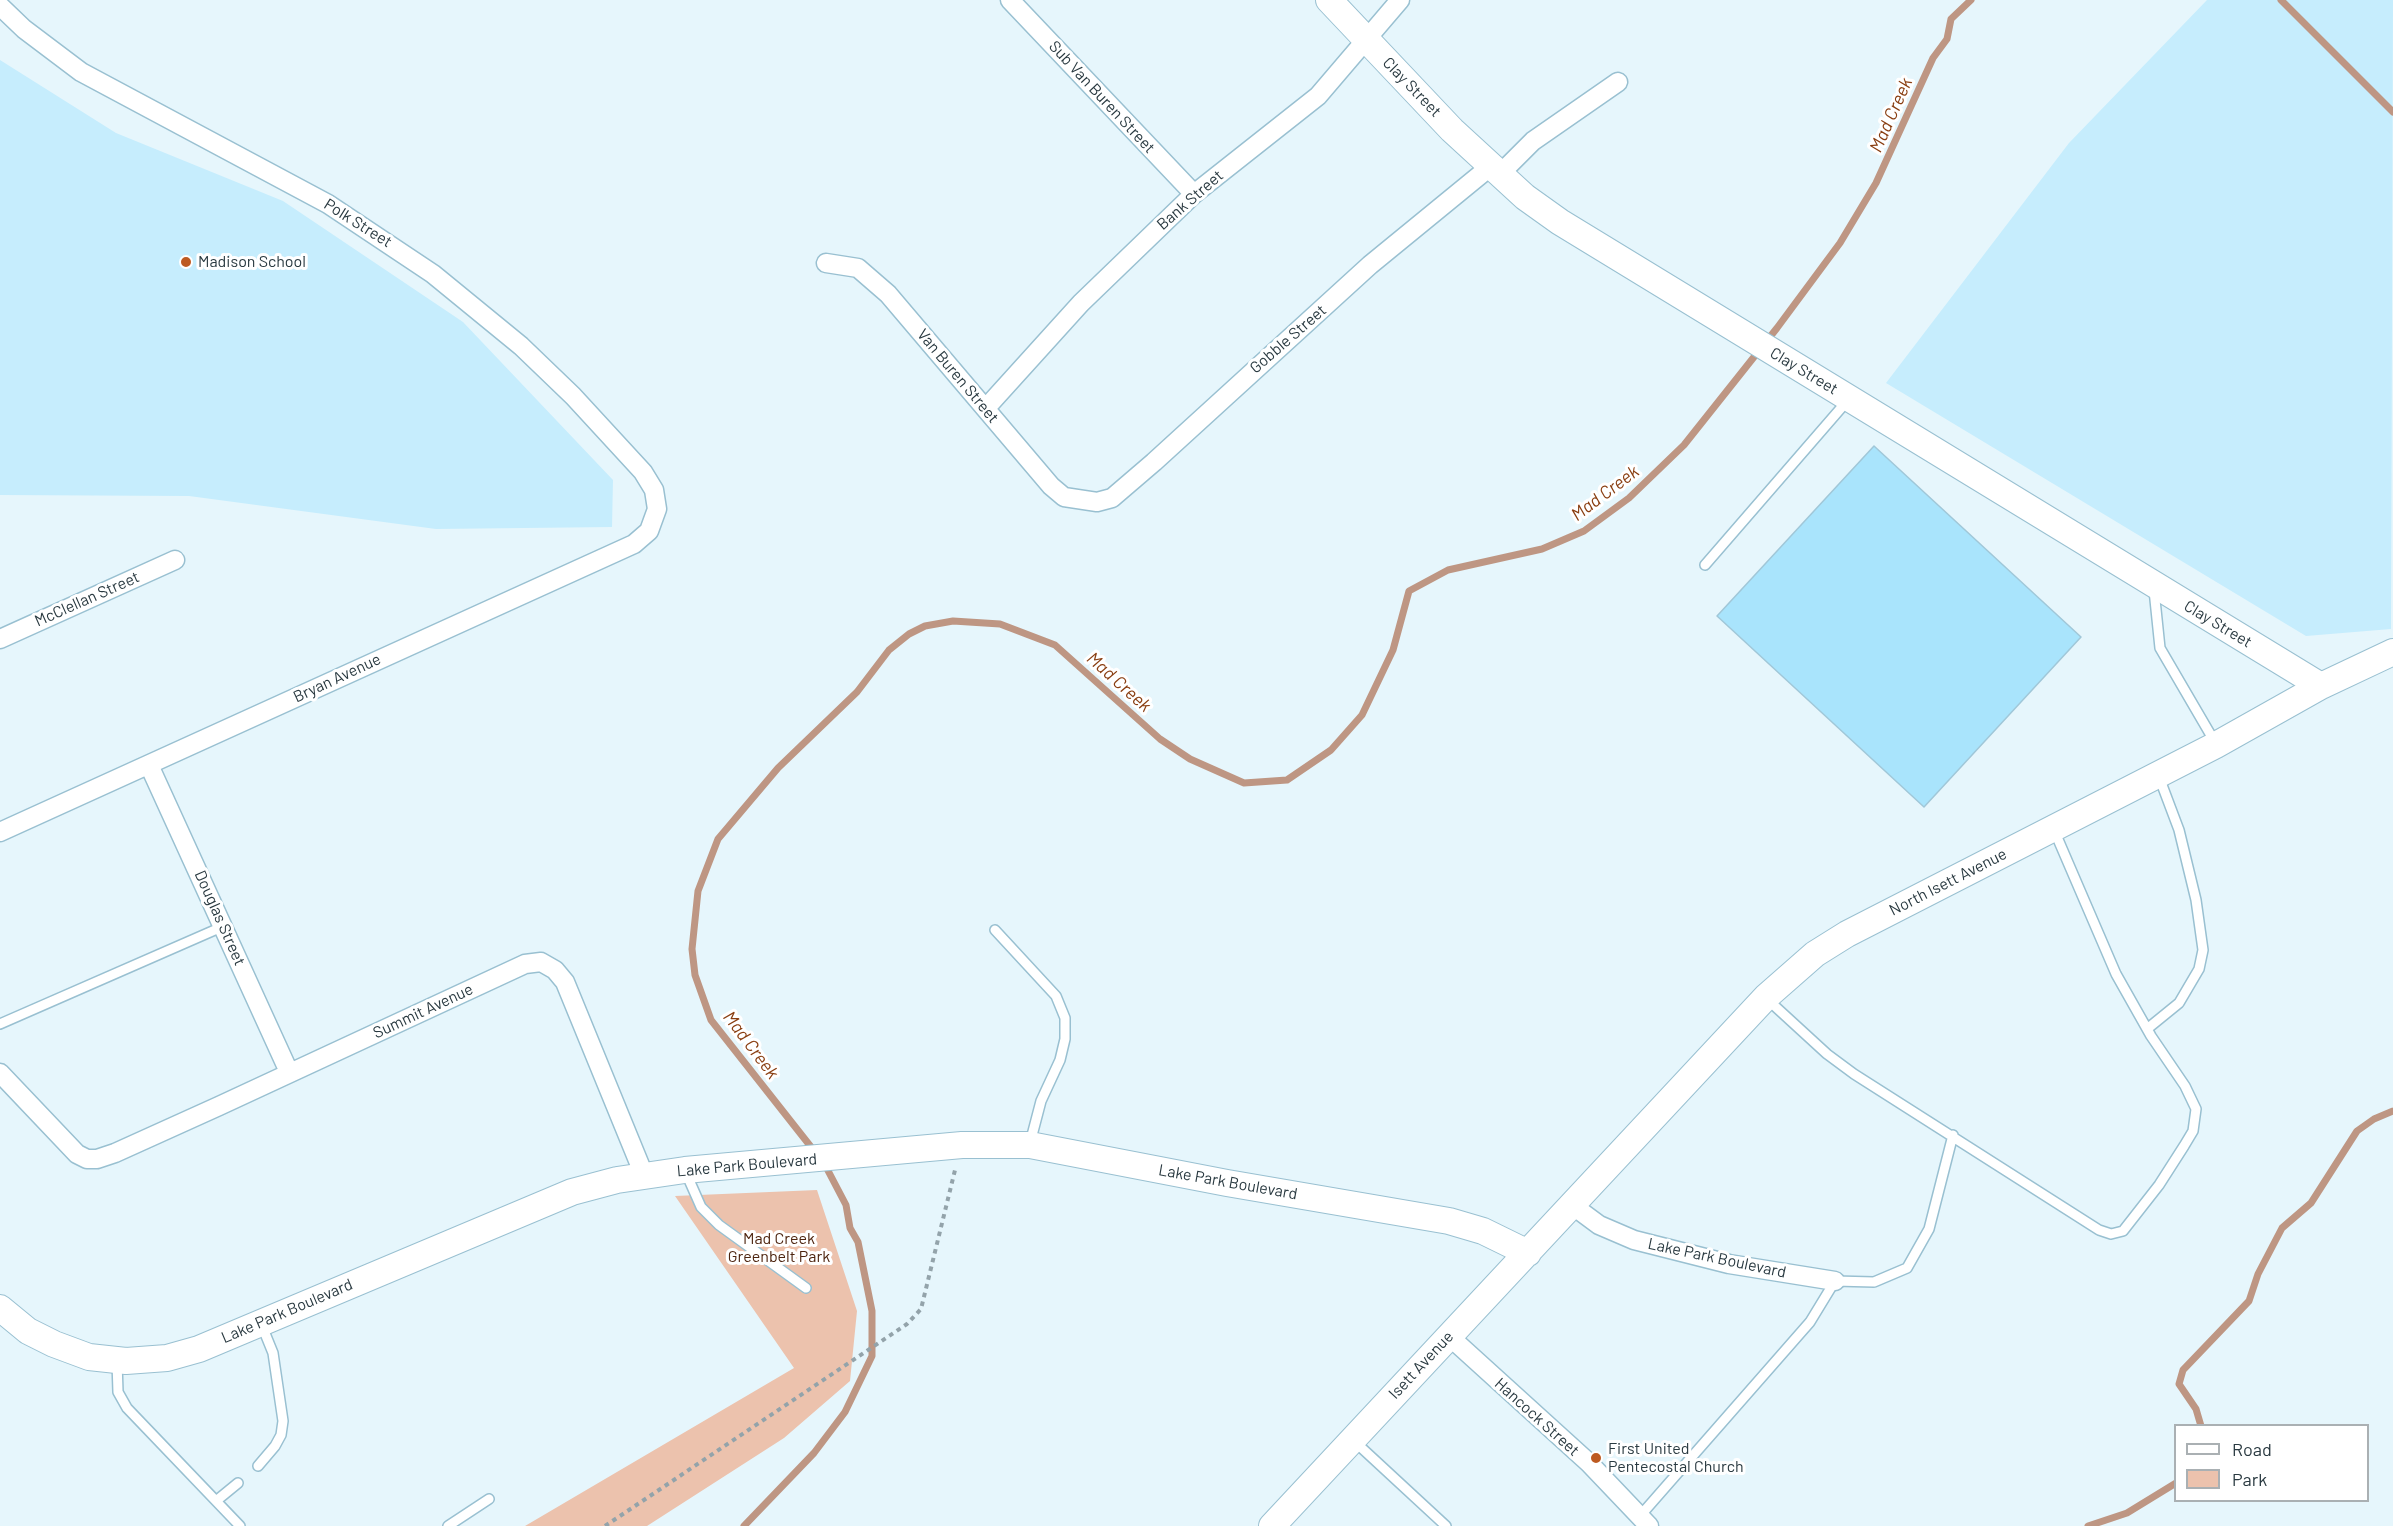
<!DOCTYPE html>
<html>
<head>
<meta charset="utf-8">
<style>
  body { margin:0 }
  #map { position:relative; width:2393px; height:1526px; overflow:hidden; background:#e6f6fc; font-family:Barlow,sans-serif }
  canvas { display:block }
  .legend { position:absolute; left:2174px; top:1424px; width:195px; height:78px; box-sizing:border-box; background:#fff; border:2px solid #aab0b3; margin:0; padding:8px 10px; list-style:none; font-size:18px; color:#2a3a41 }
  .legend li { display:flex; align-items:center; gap:12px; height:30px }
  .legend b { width:30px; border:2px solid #aab0b3 }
</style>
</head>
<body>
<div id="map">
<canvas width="2393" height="1526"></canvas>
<ul class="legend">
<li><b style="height:8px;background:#fff"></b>Road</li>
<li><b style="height:16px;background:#ecc2ad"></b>Park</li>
</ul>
</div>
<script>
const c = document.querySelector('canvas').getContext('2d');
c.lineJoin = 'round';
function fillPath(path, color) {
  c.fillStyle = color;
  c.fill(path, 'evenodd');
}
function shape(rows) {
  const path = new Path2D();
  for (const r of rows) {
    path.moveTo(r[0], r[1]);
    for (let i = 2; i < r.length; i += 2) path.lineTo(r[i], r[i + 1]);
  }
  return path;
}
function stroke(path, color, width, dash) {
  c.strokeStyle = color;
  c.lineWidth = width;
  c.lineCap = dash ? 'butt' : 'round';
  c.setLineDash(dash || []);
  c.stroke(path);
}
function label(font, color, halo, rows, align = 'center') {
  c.font = font + ' Barlow,sans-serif';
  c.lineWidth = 6;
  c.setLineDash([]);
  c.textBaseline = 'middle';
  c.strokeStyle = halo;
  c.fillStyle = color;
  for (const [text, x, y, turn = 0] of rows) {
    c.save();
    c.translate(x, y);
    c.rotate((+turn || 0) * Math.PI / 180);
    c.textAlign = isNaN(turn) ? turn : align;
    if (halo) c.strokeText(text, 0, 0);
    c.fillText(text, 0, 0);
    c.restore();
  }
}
const built = shape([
  [2207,0,2393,0,2391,629,2306,636,1886,383,2069,143],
  [0,60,116,133,283,201,463,322,613,480,612,527,436,529,189,496,0,495]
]);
const green = shape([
  [817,1190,857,1311,850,1381,784,1438,647,1526,525,1526,794,1368,675,1196]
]);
const stream = shape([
  [2281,0,2393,112],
  [815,1152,711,1020,695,975,692,949,698,891,718,839,778,768,857,692,889,650,909,634,925,626,953,621,1000,624,1055,645,1160,739,1190,759,1244,783,1287,780,1331,750,1362,715,1393,650,1409,591,1448,570,1542,549,1584,531,1629,498,1684,445,1777,328,1840,243,1876,183,1933,58,1947,39,1951,19,1971,0],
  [2201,1426,2196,1409,2179,1384,2183,1370,2249,1301,2258,1274,2282,1228,2311,1203,2357,1131,2374,1119,2393,1111],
  [744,1526,814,1453,845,1412,872,1356,872,1311,858,1242,850,1228,846,1205,824,1163],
  [2088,1526,2127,1513,2176,1483]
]);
const building = shape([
  [1874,446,2081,637,1924,807,1717,616,1874,446]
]);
const path = shape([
  [605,1526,907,1324,921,1309,956,1166]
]);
const lane = shape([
  [1705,565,1848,400],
  [2154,590,2160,648,2216,744],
  [995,930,1056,996,1065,1018,1065,1039,1060,1060,1041,1101,1030,1143],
  [1767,999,1827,1054,1854,1074,2099,1230,2111,1234,2123,1231,2159,1185,2184,1146,2193,1131,2196,1109,2185,1086,2151,1036,2116,974,2054,830],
  [0,1024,224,926],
  [2147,1029,2179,1003,2199,969,2203,950,2196,900,2179,830,2159,777],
  [686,1173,701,1207,719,1225,806,1288],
  [117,1362,118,1392,127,1408,240,1526],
  [1353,1440,1446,1526],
  [258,1466,275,1446,281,1435,283,1421,273,1353,262,1326],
  [216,1501,238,1483],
  [1640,1516,1810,1322,1835,1281,1874,1282,1907,1268,1929,1229,1953,1135],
  [448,1526,489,1499]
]);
const street = shape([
  [1010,0,1194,194],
  [0,6,24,29,81,72,328,204,433,274,521,346,573,396,643,472,654,490,657,509,649,531,634,544,0,832],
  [1500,174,1533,141,1618,82],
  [826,263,858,268,888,294,1051,486,1064,497,1097,502,1112,498,1154,462,1370,265,1491,166],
  [986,408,1081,303,1194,194,1318,96,1400,0],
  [0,639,175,560],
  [149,765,289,1072],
  [0,1073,77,1154,87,1159,97,1159,115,1153,219,1106,525,964,541,962,555,970,565,982,644,1175],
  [1572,1205,1599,1225,1634,1240,1729,1264,1835,1281],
  [1449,1336,1589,1463,1649,1526]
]);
const secondary = shape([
  [1329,0,1452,130,1525,197,1560,222,2321,686],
  [0,1308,28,1331,54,1344,89,1357,126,1361,167,1358,199,1349,572,1192,617,1180,685,1170,962,1145,1030,1145,1227,1183,1449,1221,1483,1231,1528,1253],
  [1272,1526,1766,997,1815,954,1847,934,2216,745,2321,686,2393,652]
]);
const markers = [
  [186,262,6,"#bd5a21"],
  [1596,1458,6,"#bd5a21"]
];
const streetNames = [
  ["Clay Street",1412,87,46],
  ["Sub Van Buren Street",1102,97,47],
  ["Bank Street",1190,200,-41],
  ["Polk Street",358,223,32],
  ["Gobble Street",1288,339,-41],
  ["Clay Street",1804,371,31],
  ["Van Buren Street",958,376,50],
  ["McClellan Street",87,599,-24],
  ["Clay Street",2218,624,31],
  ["Bryan Avenue",337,678,-25],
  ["North Isett Avenue",1948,882,-27],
  ["Douglas Street",220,918,66],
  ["Summit Avenue",423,1011,-25],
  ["Lake Park Boulevard",747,1165,-5],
  ["Lake Park Boulevard",1228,1182,10],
  ["Lake Park Boulevard",1717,1258,12],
  ["Lake Park Boulevard",287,1311,-23],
  ["Isett Avenue",1421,1365,-47],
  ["Hancock Street",1537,1417,42]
];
const poiNames = [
  ["Madison School",198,262],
  ["First United",1608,1449],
  ["Pentecostal Church",1608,1467]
];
const parkNames = [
  ["Mad Creek",779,1239],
  ["Greenbelt Park",779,1257]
];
const waterNames = [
  ["Mad Creek",1891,115,-66],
  ["Mad Creek",1605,493,-37],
  ["Mad Creek",1119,682,42],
  ["Mad Creek",751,1045,53]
];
fillPath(built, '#c6edfd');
fillPath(green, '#ecc2ad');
stroke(stream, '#be9683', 7);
fillPath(building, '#a9e4fc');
stroke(building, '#a0c7d8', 1.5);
stroke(lane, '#99c0d1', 12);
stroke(street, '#99c0d1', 21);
stroke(secondary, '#99c0d1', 28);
stroke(path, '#93a3aa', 4, [4.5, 4.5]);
stroke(lane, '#fff', 9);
stroke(street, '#fff', 18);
stroke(secondary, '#fff', 26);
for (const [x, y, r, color] of markers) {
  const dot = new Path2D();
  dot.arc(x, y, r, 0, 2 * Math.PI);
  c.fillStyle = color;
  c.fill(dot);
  stroke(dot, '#fff', 2);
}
label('16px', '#2a3a41', '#fff', streetNames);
label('16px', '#2a3a41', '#fff', poiNames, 'left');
label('16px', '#4d240f', '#fff', parkNames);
label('italic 18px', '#893e11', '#fff', waterNames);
</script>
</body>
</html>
